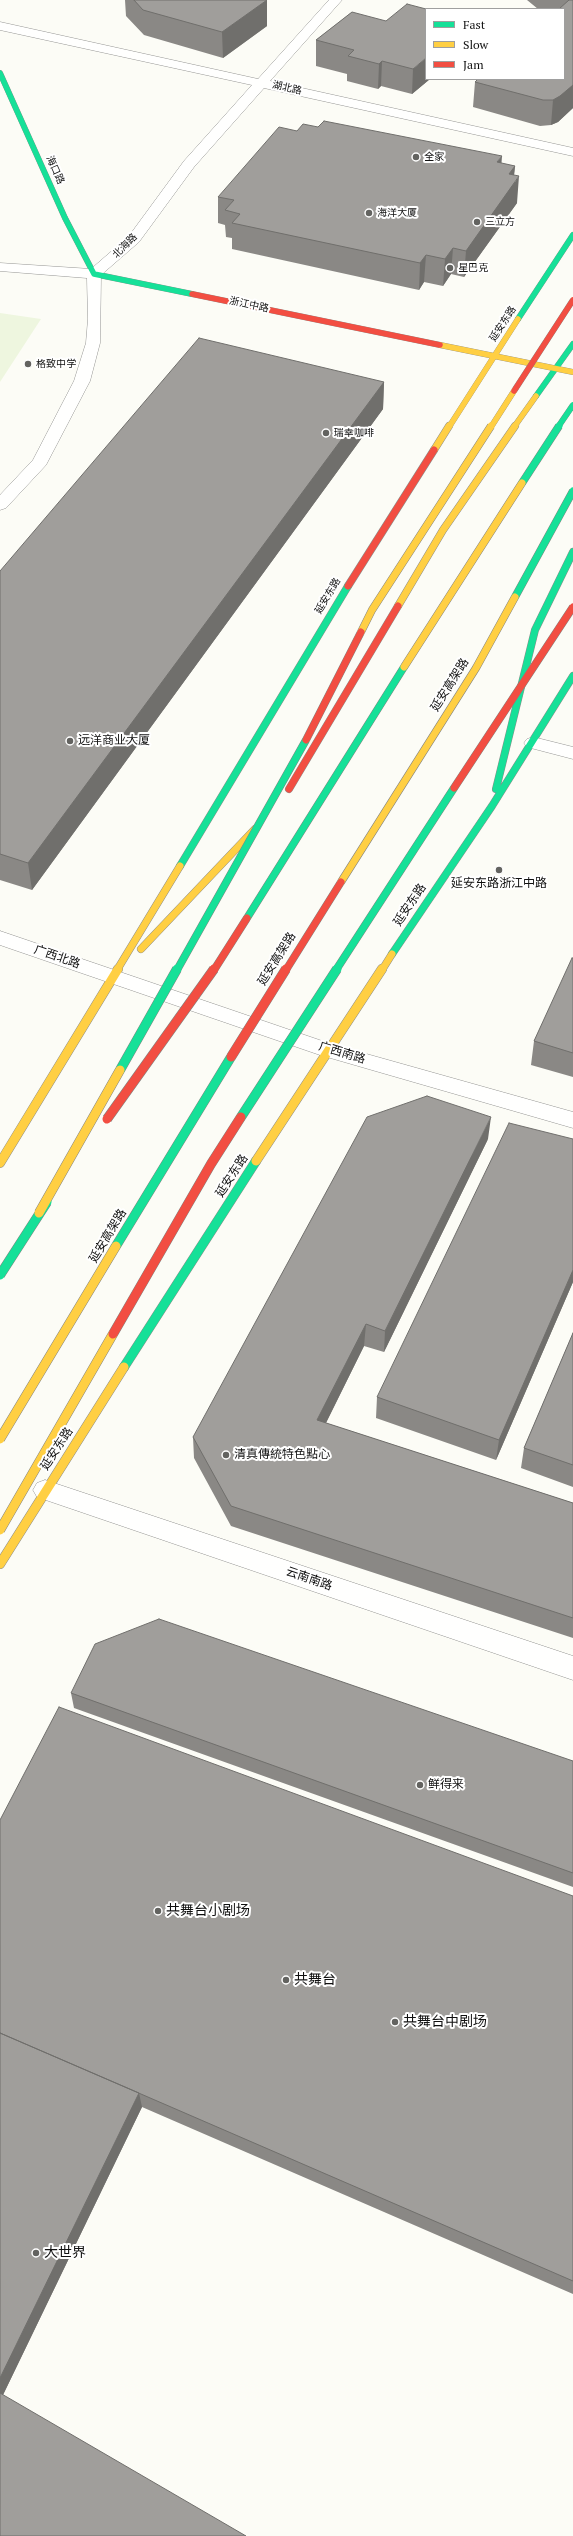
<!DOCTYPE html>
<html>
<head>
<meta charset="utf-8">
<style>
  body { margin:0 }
  #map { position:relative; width:573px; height:2536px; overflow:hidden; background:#fcfcf6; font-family:"PT Serif",serif }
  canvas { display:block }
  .legend { position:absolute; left:425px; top:8px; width:140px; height:72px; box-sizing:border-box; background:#fff; border:1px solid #9f9f9f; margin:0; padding:5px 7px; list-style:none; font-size:12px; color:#101010 }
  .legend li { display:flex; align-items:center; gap:8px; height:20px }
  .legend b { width:20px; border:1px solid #9f9f9f }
</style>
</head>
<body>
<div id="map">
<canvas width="573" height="2536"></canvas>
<ul class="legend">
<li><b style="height:5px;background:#16e098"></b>Fast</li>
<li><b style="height:5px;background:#ffcf43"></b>Slow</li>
<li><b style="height:5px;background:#f24e42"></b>Jam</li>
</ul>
</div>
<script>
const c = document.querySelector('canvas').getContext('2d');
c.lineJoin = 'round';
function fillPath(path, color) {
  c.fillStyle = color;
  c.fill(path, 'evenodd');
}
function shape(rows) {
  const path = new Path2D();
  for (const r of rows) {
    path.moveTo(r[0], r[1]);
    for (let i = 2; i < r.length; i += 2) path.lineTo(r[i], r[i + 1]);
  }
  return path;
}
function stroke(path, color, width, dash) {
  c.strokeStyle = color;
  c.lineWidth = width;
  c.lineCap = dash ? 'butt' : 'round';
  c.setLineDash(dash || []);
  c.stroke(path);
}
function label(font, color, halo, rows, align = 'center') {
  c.font = font + ' "PT Serif","Noto Sans SC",serif';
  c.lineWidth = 4;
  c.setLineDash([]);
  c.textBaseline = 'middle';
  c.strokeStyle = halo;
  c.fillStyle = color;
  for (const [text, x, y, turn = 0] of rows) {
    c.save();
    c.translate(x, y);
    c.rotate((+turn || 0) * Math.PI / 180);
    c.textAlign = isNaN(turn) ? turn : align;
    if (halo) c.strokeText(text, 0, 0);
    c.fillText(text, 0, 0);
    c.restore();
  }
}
const pitch = shape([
  [0,313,41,319,0,382]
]);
const street = shape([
  [329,0,342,0,270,81,573,148,573,156,264,88,194,167,139,242,101,275,100,343,90,381,46,465,6,508,0,510,0,495,33,460,74,381,86,343,88,319,87,278,0,271,0,263,91,269,129,236,184,161,252,85,0,30,0,22,258,79,329,0],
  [533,737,573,747,573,759,527,747,524,743,527,739,533,737],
  [0,931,331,1044,573,1112,573,1128,320,1055,0,945,0,931],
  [45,1480,573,1656,573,1680,37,1497,33,1490,37,1483,45,1480]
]);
const fastFar2 = shape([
  [0,73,65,218,94,274,192,294],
  [518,319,573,235],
  [536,396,573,344]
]);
const fastFar1 = shape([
  [496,789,535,630,573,552],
  [180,866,348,586],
  [392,954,492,806,573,676]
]);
const fast = shape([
  [124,1367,256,1161]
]);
const slowFar2 = shape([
  [440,345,573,372],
  [449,427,518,319],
  [514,427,536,396]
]);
const slowFar1 = shape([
  [434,450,449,426],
  [398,606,443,530,515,426],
  [141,949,255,829],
  [117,970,180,866],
  [382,970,392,954]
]);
const slow = shape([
  [256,1161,382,969],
  [0,1163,118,969],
  [0,1564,124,1367]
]);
const jamFar1 = shape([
  [192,294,440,345]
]);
const jam = shape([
  [348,586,434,450],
  [289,789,398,606]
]);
const fastBridgeFar2 = shape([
  [558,427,573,405]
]);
const fastBridgeFar1 = shape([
  [522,483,559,426],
  [515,597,573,491],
  [247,918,404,667],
  [177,970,306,740],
  [336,970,454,788]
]);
const fastBridge = shape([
  [120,1070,177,969],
  [241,1117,337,969],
  [116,1246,231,1057],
  [0,1275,47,1202]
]);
const slowBridgeFar2 = shape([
  [491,427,514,391]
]);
const slowBridgeFar1 = shape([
  [361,632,372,610,491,426],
  [404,667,522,483],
  [341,882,476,668,515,597]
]);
const slowBridge = shape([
  [39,1213,120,1070],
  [0,1439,116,1246],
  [0,1530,113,1334]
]);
const jamBridgeFar2 = shape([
  [514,391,573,300]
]);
const jamBridgeFar1 = shape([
  [306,740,361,632],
  [454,788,573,607],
  [214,970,247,918],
  [286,970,341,882]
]);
const jamBridge = shape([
  [231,1057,286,969],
  [107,1119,214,969],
  [113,1334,211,1164,241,1117]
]);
const wall = shape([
  [125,0,267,0,267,26,223,58,144,35,126,16],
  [527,0,573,0,573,108,558,122,551,125,540,126,473,107,475,82,564,9,538,9],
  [352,12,426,79,430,79,412,94,381,86,378,89,347,81,347,74,316,66,316,40],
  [297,131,515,166,514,175,517,203,464,277,451,274,443,286,424,282,419,290,232,249,232,238,226,237,225,225,218,223,218,197],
  [384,382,383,409,32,890,0,880,0,571],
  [573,958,573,1077,531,1065,534,1041],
  [488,1139,384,1352,364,1346,326,1423,573,1503,573,1638,231,1526,194,1458,193,1437],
  [573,1139,573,1282,496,1460,376,1418,377,1397],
  [573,1333,573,1487,521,1468,524,1448],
  [71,1693,573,1761,573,1887,74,1708],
  [0,1820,573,1896,573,2294,142,2107,3,2395,0,2536]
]);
const shadedWall = shape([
  [267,0,267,26,223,58,222,32],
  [426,58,426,79,430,79,412,94,413,69],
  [382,61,381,86,378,89,379,64],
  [573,85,573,108,558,122,551,125,553,100],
  [502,156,500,183,497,162],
  [515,166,513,185,519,176,517,203,464,277,466,251,509,174],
  [453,248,451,274,443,286,445,259],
  [426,255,424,282,419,290,420,263],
  [384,382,383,409,32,890,28,863],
  [491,1117,488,1139,384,1352,385,1331],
  [573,1270,573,1282,496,1460,499,1440],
  [366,1324,364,1346,317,1441,317,1420],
  [139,2093,142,2107,1,2399,0,2397,0,2378]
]);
const building = shape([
  [134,0,267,0,222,32,143,10,134,0],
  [569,0,573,0,573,85,560,96,553,100,543,100,475,82,478,79,564,79,564,9,559,9,569,0],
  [407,4,426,9,426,58,413,69,382,61,379,64,348,56,354,50,316,40,352,12,386,21,407,4],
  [324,121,502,156,497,162,515,166,509,174,519,176,466,251,453,248,445,259,426,255,420,263,232,223,240,214,225,210,234,200,218,197,279,127,297,131,303,124,318,127,324,121],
  [199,338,384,382,28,863,0,854,0,571,199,338],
  [572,958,573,958,573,1053,534,1041,572,958],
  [427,1096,491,1117,385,1331,366,1324,317,1420,573,1503,573,1618,231,1506,193,1437,367,1117,427,1096],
  [509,1123,573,1139,573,1270,499,1440,377,1397,509,1123],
  [573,1333,573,1465,524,1448,573,1333],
  [159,1619,573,1761,573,1873,71,1693,95,1644,159,1619],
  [59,1707,573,1896,573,2281,0,2033,0,1820,59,1707],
  [0,2033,139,2093,0,2378,0,2033],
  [0,2393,246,2536,0,2536,0,2393]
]);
const markers = [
  [416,157,4,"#636360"],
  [369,213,4,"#636360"],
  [477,222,4,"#636360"],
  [450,268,4,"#636360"],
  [28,364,4,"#636360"],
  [326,433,4,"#636360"],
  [70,741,4,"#636360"],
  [499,870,4,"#636360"],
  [226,1455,4,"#636360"],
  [420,1785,4,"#636360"],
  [158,1911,4,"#636360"],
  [286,1980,4,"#636360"],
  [395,2022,4,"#636360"],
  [36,2253,4,"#636360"]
];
const farStreetnames = [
  ["湖北路",287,88,13],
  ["海口路",55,170,66],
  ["北海路",125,246,-45],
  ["浙江中路",249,305,12],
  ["延安东路",503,324,-57],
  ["延安东路",328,596,-59]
];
const farPoinames = [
  ["全家",424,157],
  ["海洋大厦",377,213],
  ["三立方",485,222],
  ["星巴克",458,268],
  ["格致中学",36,364],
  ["瑞幸咖啡",334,433]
];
const streetNames = [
  ["延安高架路",450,685,-58],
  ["延安东路",410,905,-56],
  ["广西北路",57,957,19],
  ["延安高架路",277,959,-58],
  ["广西南路",342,1053,17],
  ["延安东路",232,1176,-57],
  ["延安高架路",108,1236,-59],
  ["延安东路",57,1449,-57],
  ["云南南路",309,1579,19]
];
const poiNames = [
  ["远洋商业大厦",78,741],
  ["延安东路浙江中路",499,884,"center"],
  ["清真傳統特色點心",234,1455],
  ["鲜得来",428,1785]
];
const nearPoinames = [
  ["共舞台小剧场",166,1911],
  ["共舞台",294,1980],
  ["共舞台中剧场",403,2022],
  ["大世界",44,2253]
];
fillPath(pitch, '#eef6df');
stroke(street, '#969694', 1);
stroke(fastFar2, '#8d8d8a', 6);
stroke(fastFar1, '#8d8d8a', 8);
stroke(fast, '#8d8d8a', 10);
stroke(slowFar2, '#8d8d8a', 6);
stroke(slowFar1, '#8d8d8a', 8);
stroke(slow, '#8d8d8a', 10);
stroke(jamFar1, '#8d8d8a', 6);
stroke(jam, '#8d8d8a', 8);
fillPath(street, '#fffffe');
stroke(fastFar2, '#16e098', 5.5);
stroke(fastFar1, '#16e098', 7);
stroke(fast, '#16e098', 9);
stroke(slowFar2, '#ffcf43', 5.5);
stroke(slowFar1, '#ffcf43', 7);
stroke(slow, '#ffcf43', 9);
stroke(jamFar1, '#f24e42', 5.5);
stroke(jam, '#f24e42', 7);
stroke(fastBridgeFar2, '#848481', 6, []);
stroke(fastBridgeFar1, '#848481', 8, []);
stroke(fastBridge, '#848481', 10, []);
stroke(slowBridgeFar2, '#848481', 6, []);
stroke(slowBridgeFar1, '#848481', 8, []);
stroke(slowBridge, '#848481', 10, []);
stroke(jamBridgeFar2, '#848481', 6, []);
stroke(jamBridgeFar1, '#848481', 8, []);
stroke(jamBridge, '#848481', 10, []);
stroke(fastBridgeFar2, '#16e098', 5.5);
stroke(fastBridgeFar1, '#16e098', 7);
stroke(fastBridge, '#16e098', 9);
stroke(slowBridgeFar2, '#ffcf43', 5.5);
stroke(slowBridgeFar1, '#ffcf43', 7);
stroke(slowBridge, '#ffcf43', 9);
stroke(jamBridgeFar2, '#f24e42', 5.5);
stroke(jamBridgeFar1, '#f24e42', 7);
stroke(jamBridge, '#f24e42', 9);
fillPath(wall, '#8a8885');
fillPath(shadedWall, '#706f6c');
fillPath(building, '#a09e9b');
stroke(building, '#706f6c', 1);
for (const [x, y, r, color] of markers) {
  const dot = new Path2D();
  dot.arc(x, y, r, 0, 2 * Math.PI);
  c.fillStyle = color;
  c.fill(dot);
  stroke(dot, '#fff', 1.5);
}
label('10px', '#101010', '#fff', farStreetnames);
label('10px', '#101010', '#fff', farPoinames, 'left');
label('12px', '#101010', '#fff', streetNames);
label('12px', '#101010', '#fff', poiNames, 'left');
label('14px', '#101010', '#fff', nearPoinames, 'left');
</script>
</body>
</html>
